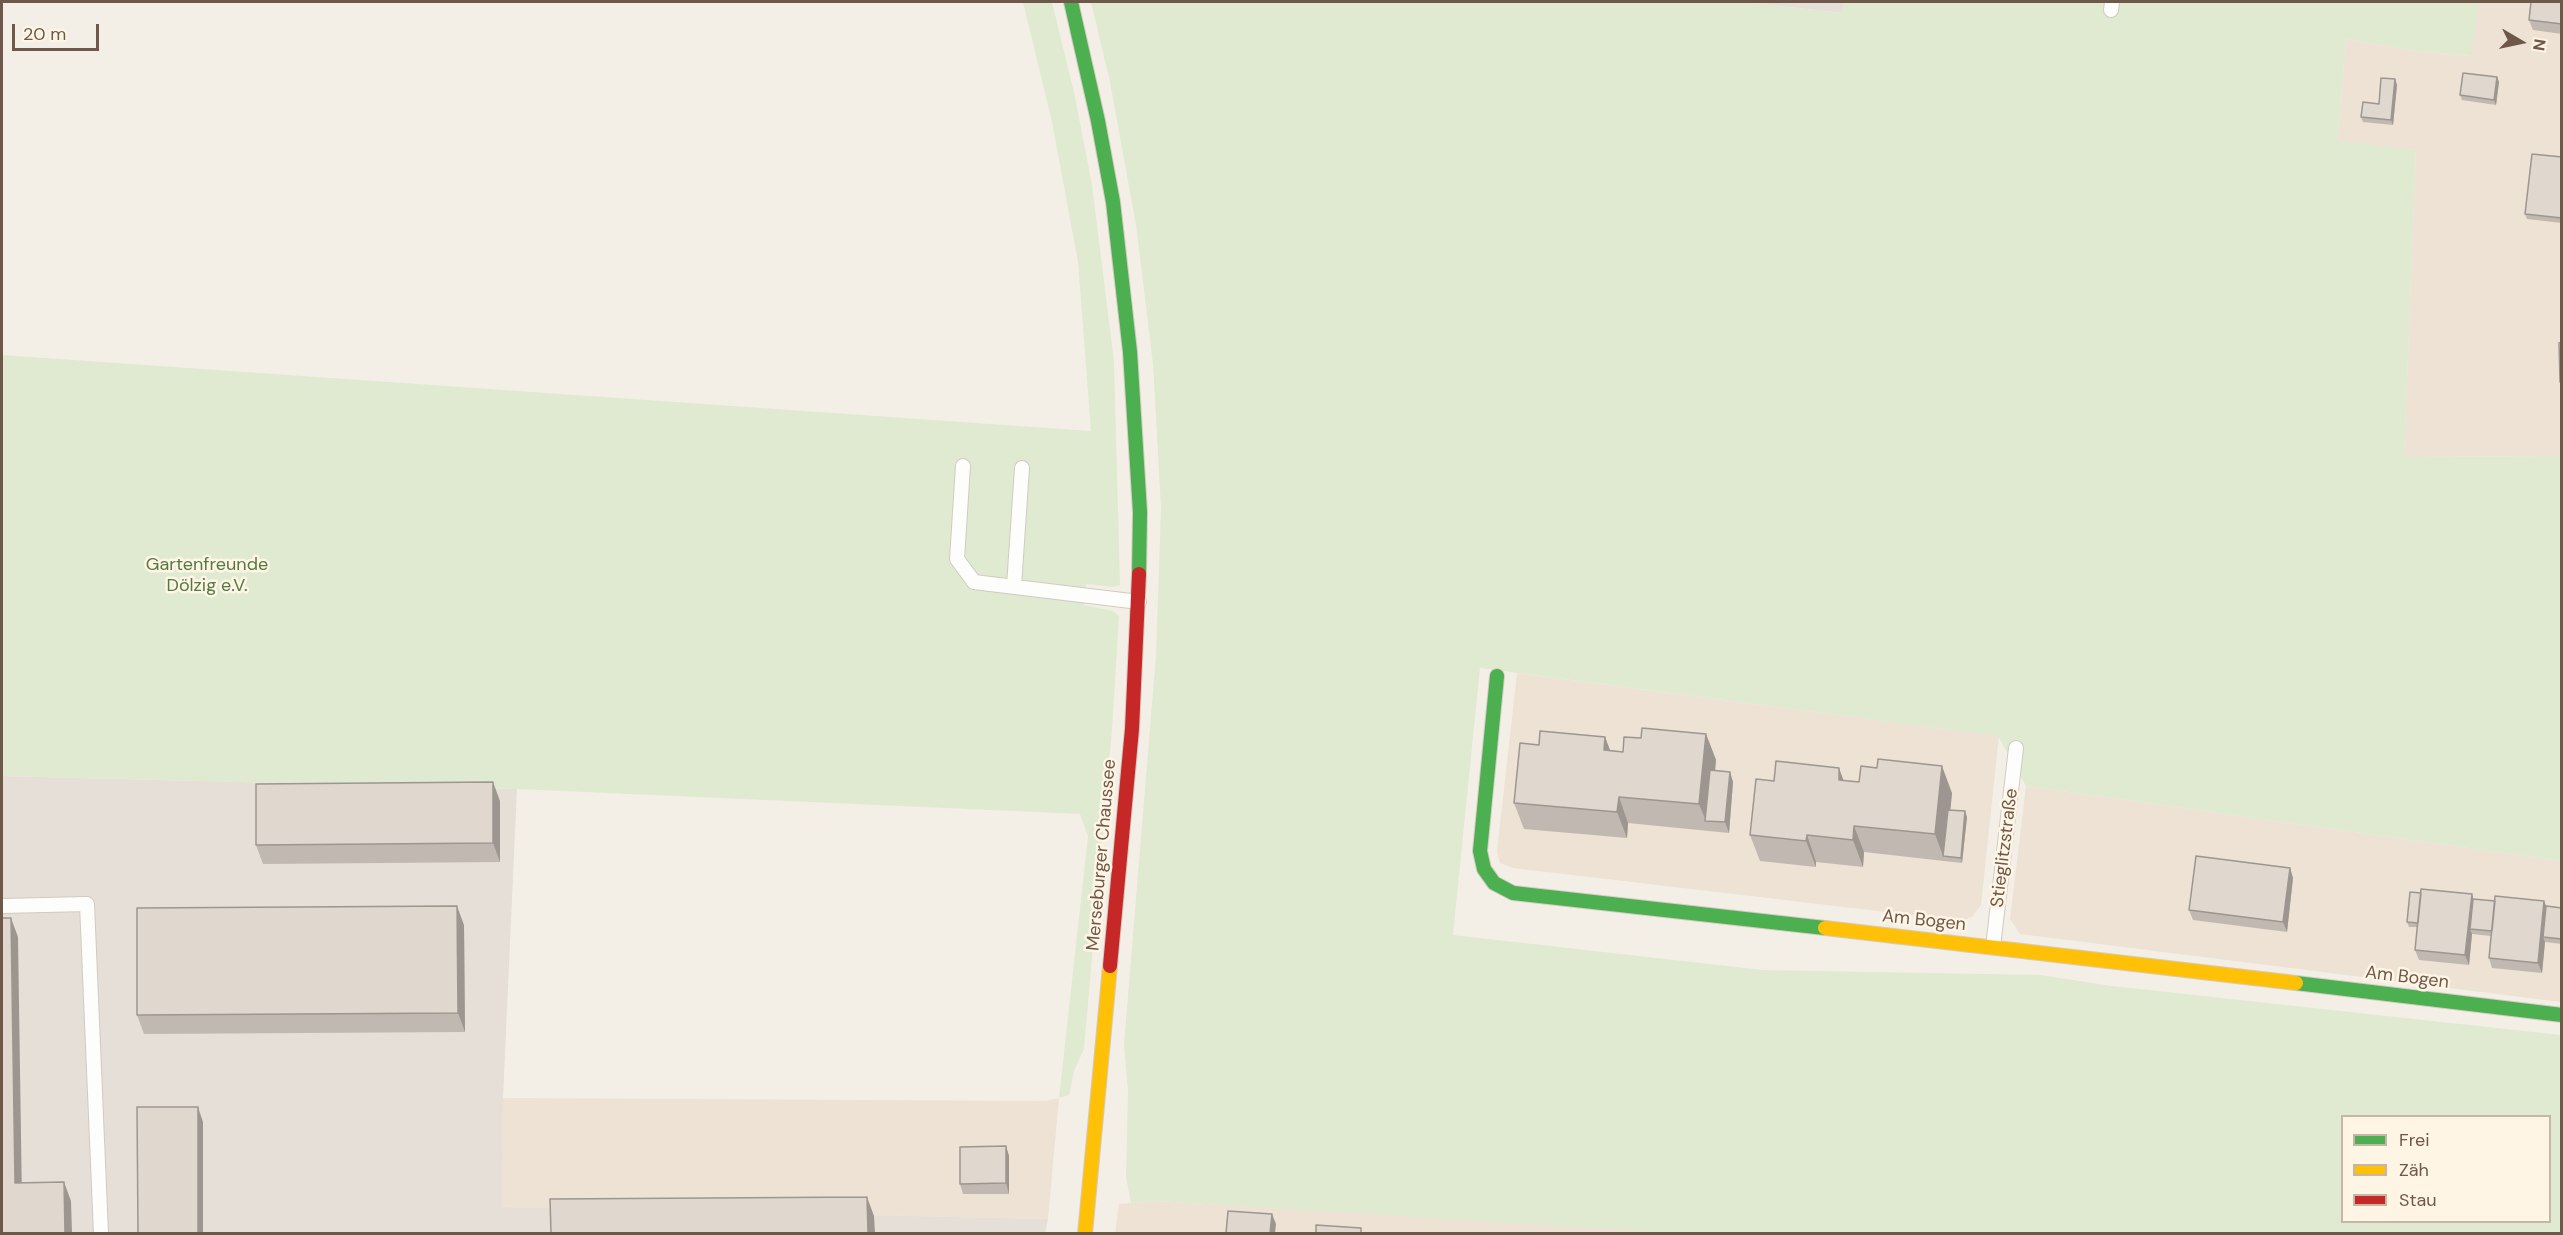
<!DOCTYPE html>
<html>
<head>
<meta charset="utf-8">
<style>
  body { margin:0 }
  #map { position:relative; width:2563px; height:1235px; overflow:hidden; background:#f4efe6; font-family:"DM Sans",sans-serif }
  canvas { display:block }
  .frame { position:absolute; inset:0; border:3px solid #6f5849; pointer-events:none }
  .legend { position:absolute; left:2341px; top:1115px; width:210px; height:108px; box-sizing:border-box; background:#fef5e5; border:2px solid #c5b6a7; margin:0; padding:8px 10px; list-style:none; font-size:18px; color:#6f5849 }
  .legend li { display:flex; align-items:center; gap:12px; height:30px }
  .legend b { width:30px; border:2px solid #c5b6a7 }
  .north { position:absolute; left:2491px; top:12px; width:60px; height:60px; -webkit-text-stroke:4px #fef5e5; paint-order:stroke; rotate:99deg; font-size:16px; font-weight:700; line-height:24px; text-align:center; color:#6f5849 }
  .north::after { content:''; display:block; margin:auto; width:21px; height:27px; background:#6f5849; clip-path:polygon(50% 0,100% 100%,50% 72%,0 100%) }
  .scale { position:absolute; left:12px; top:24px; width:87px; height:27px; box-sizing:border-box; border:3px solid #6f5849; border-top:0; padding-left:8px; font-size:18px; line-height:21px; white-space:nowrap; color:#6f5849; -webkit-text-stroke:4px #fef5e5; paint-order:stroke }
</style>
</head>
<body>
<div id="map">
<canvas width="2563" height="1235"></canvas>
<div class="frame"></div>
<ul class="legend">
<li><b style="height:8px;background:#4caf50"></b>Frei</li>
<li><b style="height:8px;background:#ffc107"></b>Zäh</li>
<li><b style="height:8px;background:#c62828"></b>Stau</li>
</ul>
<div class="north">N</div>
<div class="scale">20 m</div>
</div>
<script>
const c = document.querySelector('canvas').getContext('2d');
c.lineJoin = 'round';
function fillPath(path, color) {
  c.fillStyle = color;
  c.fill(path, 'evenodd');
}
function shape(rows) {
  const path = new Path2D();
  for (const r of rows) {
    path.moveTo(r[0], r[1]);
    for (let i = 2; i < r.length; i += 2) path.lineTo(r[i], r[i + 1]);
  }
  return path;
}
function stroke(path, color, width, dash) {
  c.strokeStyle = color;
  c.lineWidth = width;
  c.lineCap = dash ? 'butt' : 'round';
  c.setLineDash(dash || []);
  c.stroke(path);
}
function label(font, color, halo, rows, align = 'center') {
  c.font = font + ' "DM Sans",sans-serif';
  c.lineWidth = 5;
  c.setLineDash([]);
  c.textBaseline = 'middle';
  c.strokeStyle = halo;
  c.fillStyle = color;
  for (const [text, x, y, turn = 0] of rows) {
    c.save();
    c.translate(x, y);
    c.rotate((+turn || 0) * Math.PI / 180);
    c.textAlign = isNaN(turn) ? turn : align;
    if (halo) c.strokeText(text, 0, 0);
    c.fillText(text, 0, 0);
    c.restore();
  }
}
const residential = shape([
  [2479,2,2561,2,2561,456,2404,457,2416,150,2337,142,2346,39,2408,50,2470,56],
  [1517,673,1999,736,1981,905,1973,916,1963,921,1513,868,1500,863,1497,851],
  [2026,786,2561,861,2561,1002,2020,934,2010,919],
  [503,1098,1046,1101,1059,1098,1048,1219,501,1207],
  [1158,1201,1686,1233,1115,1234,1119,1204]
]);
const industrial = shape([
  [1743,2,1844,2,1843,13],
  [2,776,517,789,503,1098,502,1207,1048,1219,1045,1234,2,1234]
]);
const green = shape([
  [1023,2,1052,2,1075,97,1092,185,1114,362,1120,585,1113,587,1086,584,1084,605,1113,611,1119,616,1112,730,1084,1049,1074,1071,1069,1095,1059,1098,1088,836,1080,814,517,789,2,776,2,355,1091,431,1078,262,1052,122],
  [1091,2,1743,2,1842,13,1844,2,2479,2,2471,56,2408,50,2346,39,2337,141,2416,150,2404,457,2561,456,2561,861,2026,786,1998,736,1480,668,1453,935,1763,970,2040,975,2112,986,2561,1035,2561,1233,1686,1234,1158,1201,1131,1203,1126,1177,1128,1092,1124,1044,1156,655,1161,508,1153,364,1136,225,1110,82],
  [2342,1116,2550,1116,2550,1222,2342,1222]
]);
const lane = shape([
  [2111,10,2112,2],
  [963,466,957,559,974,582,1139,602],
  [1014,586,1022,468],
  [2,906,87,904,101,1234],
  [1993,947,2016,748]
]);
const fast = shape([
  [1071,2,1098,121,1113,202,1130,352,1140,512,1139,574],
  [1497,676,1480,851,1484,869,1494,883,1513,893,1825,928],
  [2296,983,2562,1015]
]);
const slow = shape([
  [1825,928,2296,983],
  [1085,1234,1110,966]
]);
const jam = shape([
  [1110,966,1132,729,1139,574]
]);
const wall = shape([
  [2562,2,2562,34,2533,30,2529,20],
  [2497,77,2499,82,2496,105,2462,100,2460,95],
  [2395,79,2397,85,2393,125,2363,122,2361,117,2379,104],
  [2562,157,2562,223,2527,219,2525,214],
  [1706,734,1716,760,1715,771,1730,772,1733,782,1729,833,1628,823,1627,838,1524,829,1514,803,1539,745,1605,737,1610,750,1623,752,1641,738],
  [1774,781,1844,781,1952,793,1950,810,1967,817,1962,863,1864,852,1863,867,1816,862,1816,867,1760,861,1750,835],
  [500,801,500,862,263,864,256,845],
  [2290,868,2293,878,2287,932,2193,920,2189,910],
  [2421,893,2472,894,2473,899,2495,901,2544,901,2546,906,2562,908,2562,944,2545,942,2542,973,2492,968,2489,958,2491,936,2472,934,2469,965,2419,960,2415,950,2417,927,2409,927,2407,922],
  [464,925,465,1032,144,1034,137,1015],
  [1006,1146,1009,1156,1009,1194,963,1194,960,1184]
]);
const shadedWall = shape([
  [2497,77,2499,82,2496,105,2494,100],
  [2395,79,2397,85,2393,125,2391,120],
  [1706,734,1716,760,1710,821,1706,821,1699,804],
  [1605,737,1615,764,1604,750],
  [1942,766,1952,793,1946,856,1943,856,1935,834],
  [1839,768,1849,795,1839,780],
  [1730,772,1733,782,1729,833,1725,822],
  [493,782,500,801,500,862,493,843],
  [1619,797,1628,823,1627,838,1617,812],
  [1965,811,1967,817,1962,863,1961,858],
  [1854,826,1864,852,1863,867,1853,840],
  [1807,835,1816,862,1816,867,1806,841],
  [2290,868,2293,878,2287,932,2283,922],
  [2472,894,2475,904,2470,929,2472,934,2469,965,2465,955],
  [2544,901,2548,911,2543,937,2545,942,2542,973,2538,963],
  [457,906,464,925,465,1032,458,1013],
  [11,918,18,937,22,1202,15,1183],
  [198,1107,203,1122,203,1233,198,1233],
  [1006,1146,1009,1156,1009,1194,1006,1183],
  [64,1182,71,1201,72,1233,65,1233],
  [867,1197,874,1216,875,1233,868,1233],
  [1272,1214,1276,1224,1275,1233,1270,1233]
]);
const building = shape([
  [2531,2,2562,2,2562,24,2529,20,2531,2],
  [2463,73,2497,77,2494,100,2460,95,2463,73],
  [2381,78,2395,79,2391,120,2361,117,2363,102,2379,104,2381,78],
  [2532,154,2562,157,2562,218,2525,214,2532,154],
  [2562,342,2562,383,2560,382,2559,343,2562,342],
  [1642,728,1706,734,1699,804,1619,797,1617,812,1514,803,1520,743,1539,745,1540,731,1605,737,1604,750,1623,752,1624,737,1641,738,1642,728],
  [1878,759,1942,766,1935,834,1854,826,1853,840,1807,835,1806,841,1750,835,1756,779,1774,781,1776,761,1839,768,1839,780,1859,782,1861,766,1877,768,1878,759],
  [1710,770,1730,772,1725,822,1705,821,1710,770],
  [493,782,493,843,256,845,256,784,493,782],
  [1948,810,1965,811,1961,858,1943,856,1948,810],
  [2196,856,2290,868,2283,922,2189,910,2196,856],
  [2421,889,2472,894,2465,955,2415,950,2421,889],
  [2410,892,2421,893,2418,923,2407,922,2410,892],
  [2495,896,2544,901,2538,963,2489,958,2495,896],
  [2473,899,2495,901,2492,931,2470,929,2473,899],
  [457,906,458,1013,137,1015,137,908,457,906],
  [2546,906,2562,908,2562,939,2543,937,2546,906],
  [2,918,11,918,15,1183,64,1182,65,1233,2,1233,2,918],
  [137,1107,198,1107,198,1233,138,1233,137,1107],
  [1006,1146,1006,1183,960,1184,960,1147,1006,1146],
  [867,1197,868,1233,551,1233,550,1199,867,1197],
  [1228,1211,1272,1214,1270,1233,1226,1233,1228,1211],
  [1316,1225,1361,1228,1361,1233,1316,1233,1316,1225]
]);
const parkNames = [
  ["Gartenfreunde",207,565],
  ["Dölzig e.V.",207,586]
];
const streetNames = [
  ["Stieglitzstraße",2005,848,-83],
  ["Merseburger Chaussee",1102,855,-85],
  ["Am Bogen",1924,921,6],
  ["Am Bogen",2407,978,7]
];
fillPath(residential, '#ede2d3');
fillPath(industrial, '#e6dfd7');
fillPath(green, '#dfead1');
stroke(lane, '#d2cac2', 16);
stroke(fast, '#d4cbc3', 16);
stroke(slow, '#d4cbc3', 16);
stroke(jam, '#d4cbc3', 16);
stroke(lane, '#fdfdfb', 14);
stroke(fast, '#4caf50', 14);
stroke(slow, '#ffc107', 14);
stroke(jam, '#c62828', 14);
fillPath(wall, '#c1b9b1');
fillPath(shadedWall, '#9d9690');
fillPath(building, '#e0d7ce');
stroke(building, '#9d9690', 1.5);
label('18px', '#537a45', '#fef5e5', parkNames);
label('18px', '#6f5849', '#fef5e5', streetNames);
</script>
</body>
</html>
